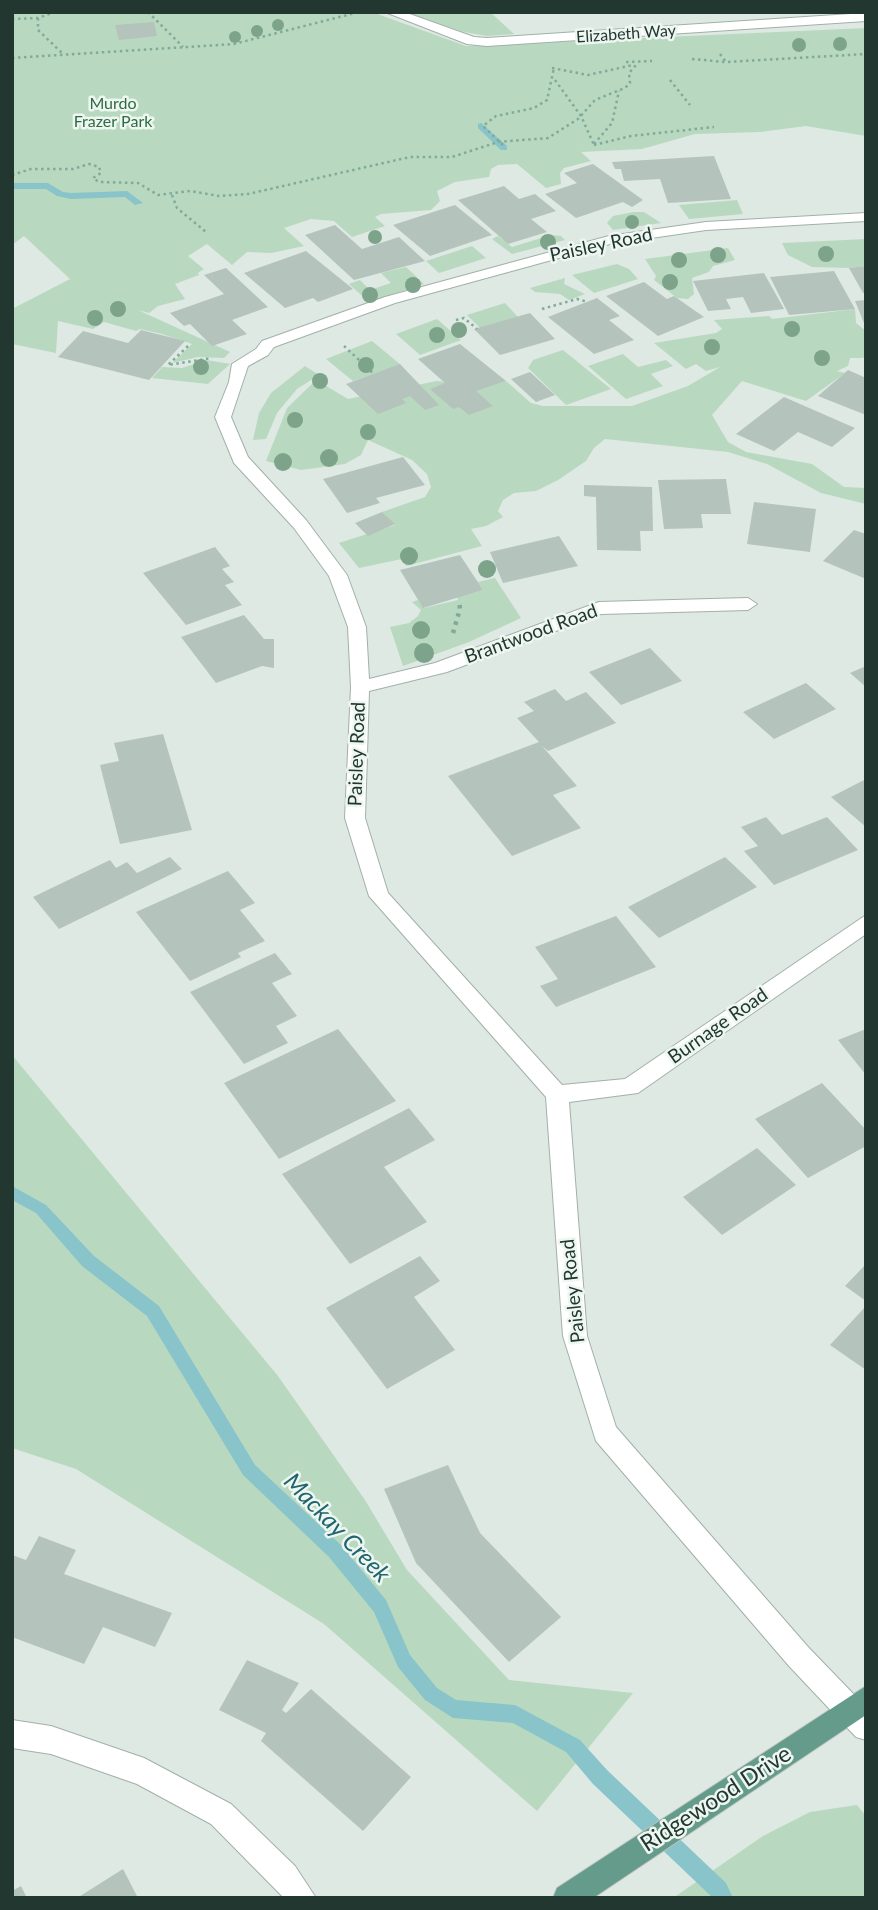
<!DOCTYPE html>
<html>
<head>
<meta charset="utf-8">
<style>
  body { margin:0 }
  #map { position:relative; width:878px; height:1910px; overflow:hidden; background:#dee9e3; font-family:Lato,sans-serif }
  canvas { display:block }
  .frame { position:absolute; inset:0; border:14px solid #213730; pointer-events:none }
</style>
</head>
<body>
<div id="map">
<canvas width="878" height="1910"></canvas>
<div class="frame"></div>
</div>
<script>
const c = document.querySelector('canvas').getContext('2d');
c.lineJoin = 'round';
function fillPath(path, color) {
  c.fillStyle = color;
  c.fill(path, 'evenodd');
}
function shape(rows) {
  const path = new Path2D();
  for (const r of rows) {
    path.moveTo(r[0], r[1]);
    for (let i = 2; i < r.length; i += 2) path.lineTo(r[i], r[i + 1]);
  }
  return path;
}
function stroke(path, color, width, dash) {
  c.strokeStyle = color;
  c.lineWidth = width;
  c.lineCap = dash ? 'butt' : 'round';
  c.setLineDash(dash || []);
  c.stroke(path);
}
function label(font, color, halo, rows, align = 'center') {
  c.font = font + ' Lato,sans-serif';
  c.lineWidth = 5;
  c.setLineDash([]);
  c.textBaseline = 'middle';
  c.strokeStyle = halo;
  c.fillStyle = color;
  for (const [text, x, y, turn = 0] of rows) {
    c.save();
    c.translate(x, y);
    c.rotate((+turn || 0) * Math.PI / 180);
    c.textAlign = isNaN(turn) ? turn : align;
    if (halo) c.strokeText(text, 0, 0);
    c.fillText(text, 0, 0);
    c.restore();
  }
}
const green = shape([
  [12,12,372,12,466,46,866,28,866,136,806,126,760,132,695,134,642,149,581,152,591,161,564,168,560,173,561,184,546,188,517,164,498,165,491,169,489,177,455,182,437,191,440,201,431,210,381,214,375,217,385,226,352,237,334,221,311,219,284,228,304,246,271,253,247,252,232,265,207,244,188,256,204,269,198,273,199,275,175,284,185,299,158,306,149,313,138,310,230,352,224,358,198,357,172,363,192,344,162,334,140,329,136,331,104,322,93,329,58,321,56,353,12,344,12,309,70,279,24,236,12,245],
  [405,12,490,12,514,34,487,36,464,32],
  [737,200,743,214,689,219,679,205],
  [634,212,644,212,661,223,613,230,607,223,613,216],
  [551,235,561,236,565,240,512,254,492,239,498,236,512,247],
  [866,239,866,266,849,268,812,267,788,255,782,243],
  [472,246,486,258,439,273,426,261],
  [728,248,735,260,713,266,709,272,692,278,694,294,688,299,677,298,654,280,656,276,645,259],
  [617,264,629,269,638,279,594,293,572,275],
  [406,267,424,284,369,302,349,284,360,280,370,290,391,283,381,273],
  [565,278,564,284,585,294,569,300,560,294,535,292,530,288],
  [505,303,518,317,480,328,467,315],
  [855,309,856,323,866,331,866,354,863,358,850,358,848,366,837,371,845,373,806,401,742,381,712,415,728,442,746,452,812,464,844,487,866,488,866,504,821,493,767,464,728,452,605,439,594,448,586,461,558,480,536,491,514,493,503,500,498,511,503,517,486,526,471,529,482,546,406,566,402,559,359,568,339,543,395,525,382,512,425,497,431,487,427,474,412,460,368,440,361,455,345,464,301,470,266,461,287,408,316,380,348,399,437,381,487,387,506,381,531,403,543,406,632,406,688,386,720,367,706,371,696,364,686,369,654,343,716,333,722,329,714,320,769,316,772,319],
  [437,319,461,340,420,355,396,334],
  [372,341,401,365,353,381,326,359],
  [563,350,611,389,566,405,528,368,533,360],
  [623,354,638,367,666,360,673,366,651,374,663,386,626,399,588,366],
  [207,360,230,364,208,384,152,378,162,367,182,368],
  [305,366,319,375,297,389,277,413,266,439,253,440,259,413,271,393],
  [495,578,521,618,469,642,403,666,390,627,409,623,418,616,421,610,412,602,418,600,424,608,458,600,457,597,483,590,478,582],
  [12,1055,278,1376,365,1500,407,1570,509,1680,633,1693,537,1811,324,1624,76,1469,12,1448],
  [857,1805,866,1816,866,1898,673,1898,763,1836,810,1812]
]);
const stream = shape([
  [481,123,507,146,507,150,501,150,478,128,478,124,481,123],
  [12,183,48,183,63,192,71,193,127,191,143,203,135,205,125,197,71,199,57,196,46,189,12,189,12,183],
  [12,1186,46,1205,94,1256,159,1306,255,1465,341,1545,386,1600,410,1655,437,1688,456,1700,515,1705,580,1740,607,1770,726,1883,733,1898,713,1898,593,1784,566,1752,513,1723,453,1718,425,1700,398,1667,374,1612,329,1557,243,1475,147,1316,82,1266,36,1213,12,1200,12,1186]
]);
const building = shape([
  [154,22,157,36,119,40,115,25],
  [714,156,731,199,668,203,660,179,624,181,621,169,615,169,612,162],
  [593,164,643,200,632,207,623,202,576,218,545,194,577,183,564,173],
  [504,186,519,199,535,194,556,211,531,219,547,232,508,244,458,200],
  [455,205,492,235,430,256,393,225],
  [335,225,362,249,399,237,425,261,354,280,305,235],
  [306,251,353,289,318,302,313,298,285,308,244,273],
  [866,266,866,293,863,293,849,268],
  [226,268,268,307,232,320,247,334,212,346,190,324,184,326,170,313,224,294,204,275],
  [834,271,855,309,789,315,770,277],
  [764,273,784,309,751,313,743,297,726,299,731,309,708,311,693,281],
  [644,282,667,299,674,296,704,317,658,336,606,296],
  [597,298,620,316,609,320,634,340,594,354,548,317],
  [866,300,866,328,855,301],
  [530,313,555,339,500,355,474,329],
  [141,330,185,341,149,380,58,357,83,331,128,343],
  [460,344,506,381,476,391,493,406,469,415,459,407,453,409,430,389,445,383,418,359],
  [400,364,439,405,425,410,410,396,402,399,406,403,378,414,346,384],
  [848,370,866,378,866,415,818,396],
  [530,372,555,395,536,402,511,379],
  [784,397,855,428,832,447,798,432,774,451,736,434],
  [403,457,425,485,376,498,380,503,347,513,323,479],
  [726,479,731,514,701,514,703,528,664,529,658,480],
  [584,485,652,487,653,531,640,531,641,551,597,550,596,497,584,496],
  [754,502,816,509,810,552,747,544],
  [382,512,395,524,368,536,355,523],
  [854,530,866,534,866,579,823,561],
  [559,536,578,566,503,583,490,552],
  [215,547,230,566,222,569,234,582,225,585,242,605,186,625,143,573],
  [460,555,483,590,423,608,400,570],
  [244,615,264,639,274,639,274,668,262,666,216,683,181,637],
  [650,648,682,681,621,705,589,672],
  [866,666,866,687,850,673],
  [806,683,836,709,774,739,743,712],
  [555,689,566,701,586,692,616,723,548,751,542,746,577,786,553,795,581,828,512,856,448,776,539,742,517,718,534,711,524,702],
  [163,734,192,830,120,844,100,765,119,761,114,743],
  [866,779,866,827,831,797],
  [766,817,782,835,827,817,858,850,774,885,744,851,758,846,741,827],
  [170,857,182,869,59,929,33,897,110,860,116,868,127,862,137,873],
  [725,857,757,887,659,938,628,907],
  [228,871,255,903,240,910,265,941,238,953,241,957,190,981,136,912],
  [616,916,656,967,556,1007,540,986,558,979,535,947],
  [275,953,292,974,272,983,297,1016,276,1026,288,1043,244,1064,190,992],
  [338,1029,396,1101,279,1159,224,1083],
  [866,1029,866,1075,838,1040],
  [822,1083,866,1130,866,1146,808,1178,755,1119],
  [409,1108,435,1140,384,1167,427,1222,350,1264,282,1174],
  [757,1148,796,1185,722,1235,683,1197],
  [420,1256,440,1281,414,1297,455,1350,387,1389,326,1308],
  [866,1264,866,1301,845,1286],
  [866,1306,866,1370,830,1345],
  [448,1465,480,1533,561,1617,509,1662,416,1563,384,1489],
  [39,1536,76,1550,64,1574,172,1613,155,1647,103,1627,84,1664,12,1637,12,1555,26,1560],
  [247,1660,299,1683,282,1710,286,1713,311,1689,411,1777,363,1831,261,1741,266,1733,219,1710],
  [123,1869,138,1898,77,1898],
  [21,1886,27,1898,12,1898,12,1891]
]);
const pathFar1 = shape([
  [148,12,183,47],
  [38,18,38,30,63,54],
  [12,19,38,18,55,12],
  [720,54,726,62,866,54],
  [12,58,234,44,359,12],
  [692,59,725,62],
  [626,62,652,61],
  [552,68,588,75,633,65],
  [555,80,581,116,594,145],
  [670,80,690,105],
  [594,144,612,123,619,91],
  [503,145,483,126,496,116,534,108,547,100,554,68],
  [594,145,631,136,714,127],
  [12,175,31,169,73,169,89,164,99,167,101,173,93,178,99,182,138,183,158,195,190,191,219,196,248,194,410,157,452,157,498,142,548,138,578,119,595,100,625,88,630,83,629,73,637,64],
  [172,195,177,208,206,232],
  [542,309,577,299,588,302],
  [456,320,464,318,477,329],
  [188,346,168,365,212,358],
  [344,346,374,374]
]);
const path = shape([
  [453,633,460,609,459,600]
]);
const minor = shape([
  [385,12,404,12,474,37,487,38,866,13,866,21,487,46,467,44,385,12],
  [866,213,866,221,706,230,610,244,395,303,274,347,268,355,248,366,231,417,248,457,306,520,347,575,366,627,369,679,435,663,599,602,748,598,757,604,748,610,601,614,447,672,369,691,365,818,388,893,562,1085,625,1079,866,915,866,934,638,1093,569,1102,587,1336,616,1427,809,1648,866,1707,866,1740,856,1737,789,1666,596,1441,563,1336,546,1097,369,896,345,818,351,687,348,627,329,576,294,528,234,463,215,417,229,382,232,364,256,349,262,341,385,297,609,236,706,222,866,213],
  [12,1720,51,1726,144,1758,231,1804,295,1866,316,1898,284,1898,211,1824,137,1784,51,1754,12,1748,12,1720]
]);
const major = shape([
  [866,1686,866,1715,593,1898,553,1898,557,1888,866,1686]
]);
const trees = [
  [278,25,6],
  [257,31,6],
  [235,37,6],
  [840,44,7],
  [799,45,7],
  [632,222,7],
  [375,237,7],
  [548,242,8],
  [826,254,8],
  [718,255,8],
  [679,260,8],
  [670,282,8],
  [413,285,8],
  [370,295,8],
  [118,309,8],
  [95,318,8],
  [792,329,8],
  [459,330,8],
  [437,335,8],
  [712,347,8],
  [822,358,8],
  [366,365,8],
  [201,367,8],
  [320,381,8],
  [295,420,8],
  [368,432,8],
  [329,458,9],
  [283,462,9],
  [409,556,9],
  [487,569,9],
  [421,630,9],
  [424,653,10]
];
const farStreetnames = [
  ["Elizabeth Way",626,34,-4]
];
const farParknames = [
  ["Murdo",113,104],
  ["Frazer Park",113,122]
];
const streetNames = [
  ["Paisley Road",601,245,-12],
  ["Brantwood Road",531,634,-20],
  ["Paisley Road",357,754,-88],
  ["Burnage Road",718,1026,-35],
  ["Paisley Road",573,1291,-96]
];
const nearStreetnames = [
  ["Ridgewood Drive",716,1799,-33]
];
const nearWaternames = [
  ["Mackay Creek",337,1528,46]
];
fillPath(green, '#b8d9bf');
fillPath(stream, '#89c4cb');
fillPath(building, '#b4c3bc');
stroke(minor, '#a2b0aa', 2);
stroke(major, '#bcc3c1', 2);
stroke(pathFar1, '#80aa9b', 2.5, [2.5, 3.5]);
stroke(path, '#80aa9b', 4.5, [3.5, 5]);
fillPath(minor, '#fff');
fillPath(major, '#659b8b');
c.fillStyle = '#7da48a';
for (const [x, y, r] of trees) {
  c.beginPath();
  c.arc(x, y, r, 0, 2 * Math.PI);
  c.fill();
}
label('16px', '#213730', '#eef6f1', farStreetnames);
label('16px', '#2e6b42', '#eef6f1', farParknames);
label('19px', '#213730', '#eef6f1', streetNames);
label('23px', '#213730', '#eef6f1', nearStreetnames);
label('italic 24px', '#1f656e', '#eef6f1', nearWaternames);
</script>
</body>
</html>
